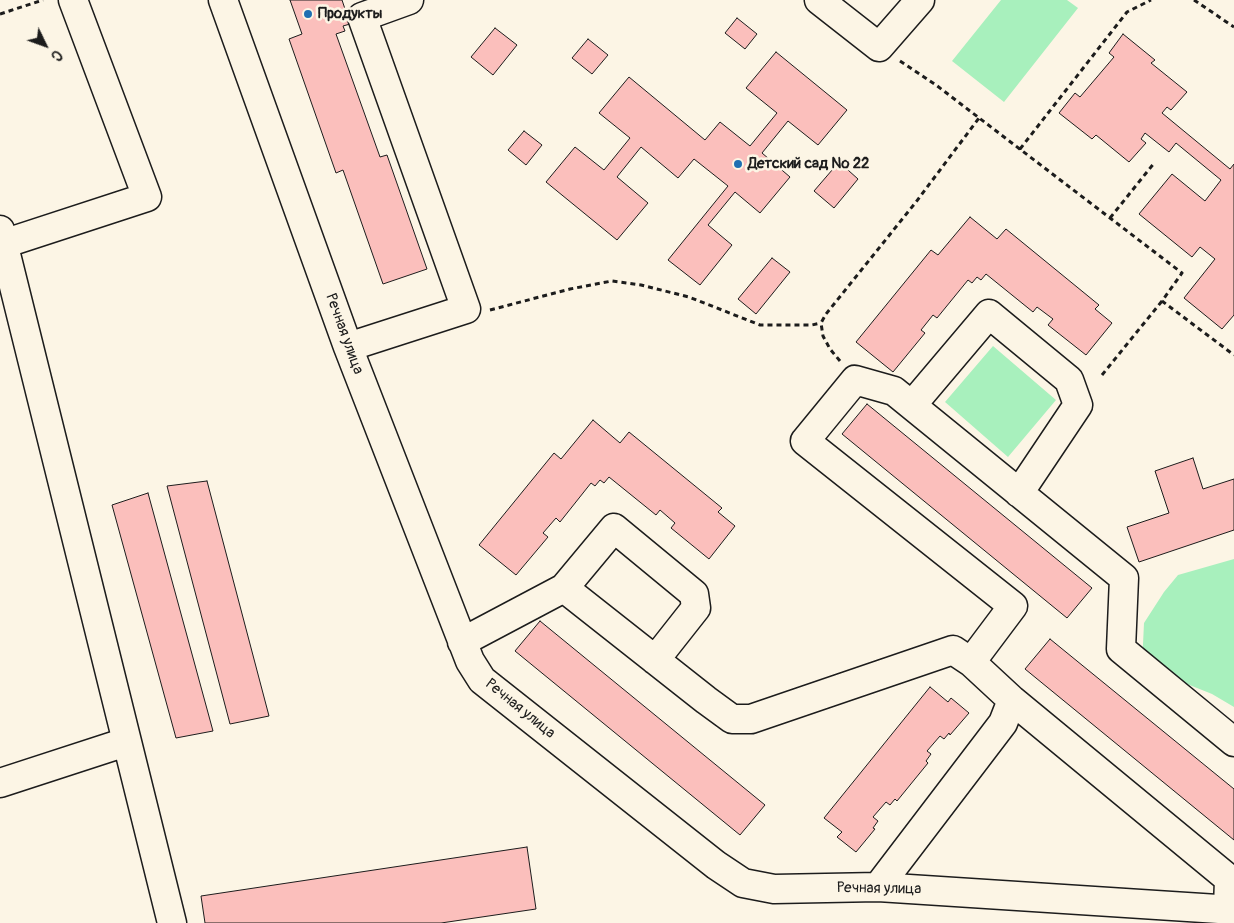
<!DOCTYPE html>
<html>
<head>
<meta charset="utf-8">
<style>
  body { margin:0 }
  #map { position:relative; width:1234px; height:923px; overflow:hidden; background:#fcf5e5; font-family:Pangolin,sans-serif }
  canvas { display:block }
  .north { position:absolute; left:20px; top:20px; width:50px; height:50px; -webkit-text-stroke:4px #fcf5e5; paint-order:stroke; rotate:132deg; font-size:14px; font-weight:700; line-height:20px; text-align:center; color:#1c1c1c }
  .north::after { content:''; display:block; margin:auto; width:18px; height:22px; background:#1c1c1c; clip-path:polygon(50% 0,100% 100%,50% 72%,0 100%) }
</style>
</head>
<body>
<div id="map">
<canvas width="1234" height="923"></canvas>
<div class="north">С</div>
</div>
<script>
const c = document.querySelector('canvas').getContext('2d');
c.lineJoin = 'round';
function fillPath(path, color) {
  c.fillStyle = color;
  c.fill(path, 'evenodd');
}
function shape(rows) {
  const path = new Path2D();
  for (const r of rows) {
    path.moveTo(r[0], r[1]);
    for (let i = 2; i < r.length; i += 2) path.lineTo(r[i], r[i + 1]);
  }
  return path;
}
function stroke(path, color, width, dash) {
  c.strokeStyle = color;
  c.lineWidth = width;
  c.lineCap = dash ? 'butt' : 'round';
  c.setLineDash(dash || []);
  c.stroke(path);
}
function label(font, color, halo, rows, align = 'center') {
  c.font = font + ' Pangolin,sans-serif';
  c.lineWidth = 5;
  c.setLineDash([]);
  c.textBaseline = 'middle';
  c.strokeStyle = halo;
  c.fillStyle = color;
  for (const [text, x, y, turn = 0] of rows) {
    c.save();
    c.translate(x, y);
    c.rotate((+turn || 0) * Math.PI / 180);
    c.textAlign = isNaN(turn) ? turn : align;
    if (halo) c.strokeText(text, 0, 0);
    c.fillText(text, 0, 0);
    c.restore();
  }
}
const green = shape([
  [1001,0,1067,0,1078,8,1004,102,952,61],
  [993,346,1056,400,1008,457,945,402],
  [1234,559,1234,707,1212,694,1142,666,1144,623,1164,592,1178,575]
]);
const building = shape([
  [290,0,342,0,350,24,343,26,345,31,336,34,380,157,387,155,427,269,383,284,343,170,336,173,289,39,302,34,290,0],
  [737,18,757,34,745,49,725,33,737,18],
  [495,28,517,45,493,75,471,57,495,28],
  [1123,34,1155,60,1151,63,1187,92,1171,110,1167,107,1162,113,1230,169,1234,164,1234,315,1222,329,1184,298,1215,259,1200,247,1192,257,1139,214,1172,174,1205,201,1221,180,1176,143,1169,152,1145,133,1141,139,1146,143,1129,162,1096,135,1092,139,1059,113,1075,93,1080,97,1114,57,1109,53,1123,34],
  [588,39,608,55,592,74,572,58,588,39],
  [776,52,847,110,818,145,788,121,762,153,790,177,760,213,735,192,708,225,732,245,700,285,668,260,728,186,694,159,678,178,641,147,617,177,648,203,617,240,546,182,575,147,604,170,630,138,599,113,629,77,705,140,720,122,750,146,777,113,746,88,776,52],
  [524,131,542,145,526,165,508,150,524,131],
  [839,162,858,179,834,208,814,191,839,162],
  [970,217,997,239,1006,229,1099,305,1095,309,1112,323,1086,355,1048,325,1053,319,1037,307,1033,312,986,274,981,280,977,277,972,283,968,280,937,318,933,315,921,330,925,333,893,372,856,342,931,250,938,255,970,217],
  [772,258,790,272,756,314,738,299,772,258],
  [867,404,1092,588,1067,618,842,434,867,404],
  [593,420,620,443,629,432,722,508,718,512,735,526,709,559,671,528,675,523,660,510,656,515,609,477,604,483,600,480,595,486,591,483,560,522,556,518,543,533,548,537,516,575,479,545,554,453,561,459,593,420],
  [1193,458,1203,489,1234,479,1234,530,1139,562,1127,527,1169,513,1155,471,1193,458],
  [207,481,269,716,230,724,167,486,207,481],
  [148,493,213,731,176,738,112,505,148,493],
  [540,621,765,805,740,835,515,651,540,621],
  [1050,639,1234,789,1234,840,1025,669,1050,639],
  [930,687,948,702,951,698,969,713,950,735,949,733,944,739,940,736,927,751,931,754,926,761,928,763,897,801,895,799,890,805,886,802,873,817,878,821,873,828,875,829,856,852,837,837,842,832,824,818,930,687],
  [527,847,536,909,441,923,205,923,201,896,527,847]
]);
const path = shape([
  [1194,0,1234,27],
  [0,14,43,0],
  [900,61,936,85,1182,273,1162,301,1234,355],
  [1020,149,1127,12,1151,0],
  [1110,218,1155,162],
  [490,310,570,289,612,281,641,285,689,297,760,325,812,325,821,323],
  [840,361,830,349,823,336,821,323,826,314,916,202,979,118],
  [1102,375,1162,301]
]);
const minor = shape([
  [223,0,348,347,470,661,482,680,716,865,743,883,774,889,878,887,1234,910],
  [819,0,879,47,920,0],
  [0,230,172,923],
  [3,244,147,197,73,0],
  [348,347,466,309,362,17,409,0],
  [912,405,989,314,1069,380,1078,405,1019,493],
  [564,588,706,700,732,719,751,719,953,650,971,662,1012,700,1229,879,1228,909],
  [462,642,564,588,614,528,694,594,696,608,655,660],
  [971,662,1013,606,805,441,855,380,894,391,1124,578,1121,649,1234,742],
  [0,783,126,742],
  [878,887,1003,723,1012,700]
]);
const markers = [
  [308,14,5,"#1f6fb2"],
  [738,164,5,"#1f6fb2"]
];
const poiNames = [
  ["Продукты",318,14],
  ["Детский сад № 22",748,164]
];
const streetNames = [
  ["Речная улица",344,334,70],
  ["Речная улица",520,709,39],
  ["Речная улица",879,889,1]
];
fillPath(green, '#a8f0bd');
fillPath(building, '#fbbfbc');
stroke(building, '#1c1c1c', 1);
stroke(minor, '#1c1c1c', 31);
stroke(path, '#1c1c1c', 3, [5, 4]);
stroke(minor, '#fcf5e5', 28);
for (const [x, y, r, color] of markers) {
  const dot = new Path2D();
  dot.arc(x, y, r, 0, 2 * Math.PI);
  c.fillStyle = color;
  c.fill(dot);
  stroke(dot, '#fcf5e5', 2);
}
label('bold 15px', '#1c1c1c', '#fcf5e5', poiNames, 'left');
label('15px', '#1c1c1c', '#fcf5e5', streetNames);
</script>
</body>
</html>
